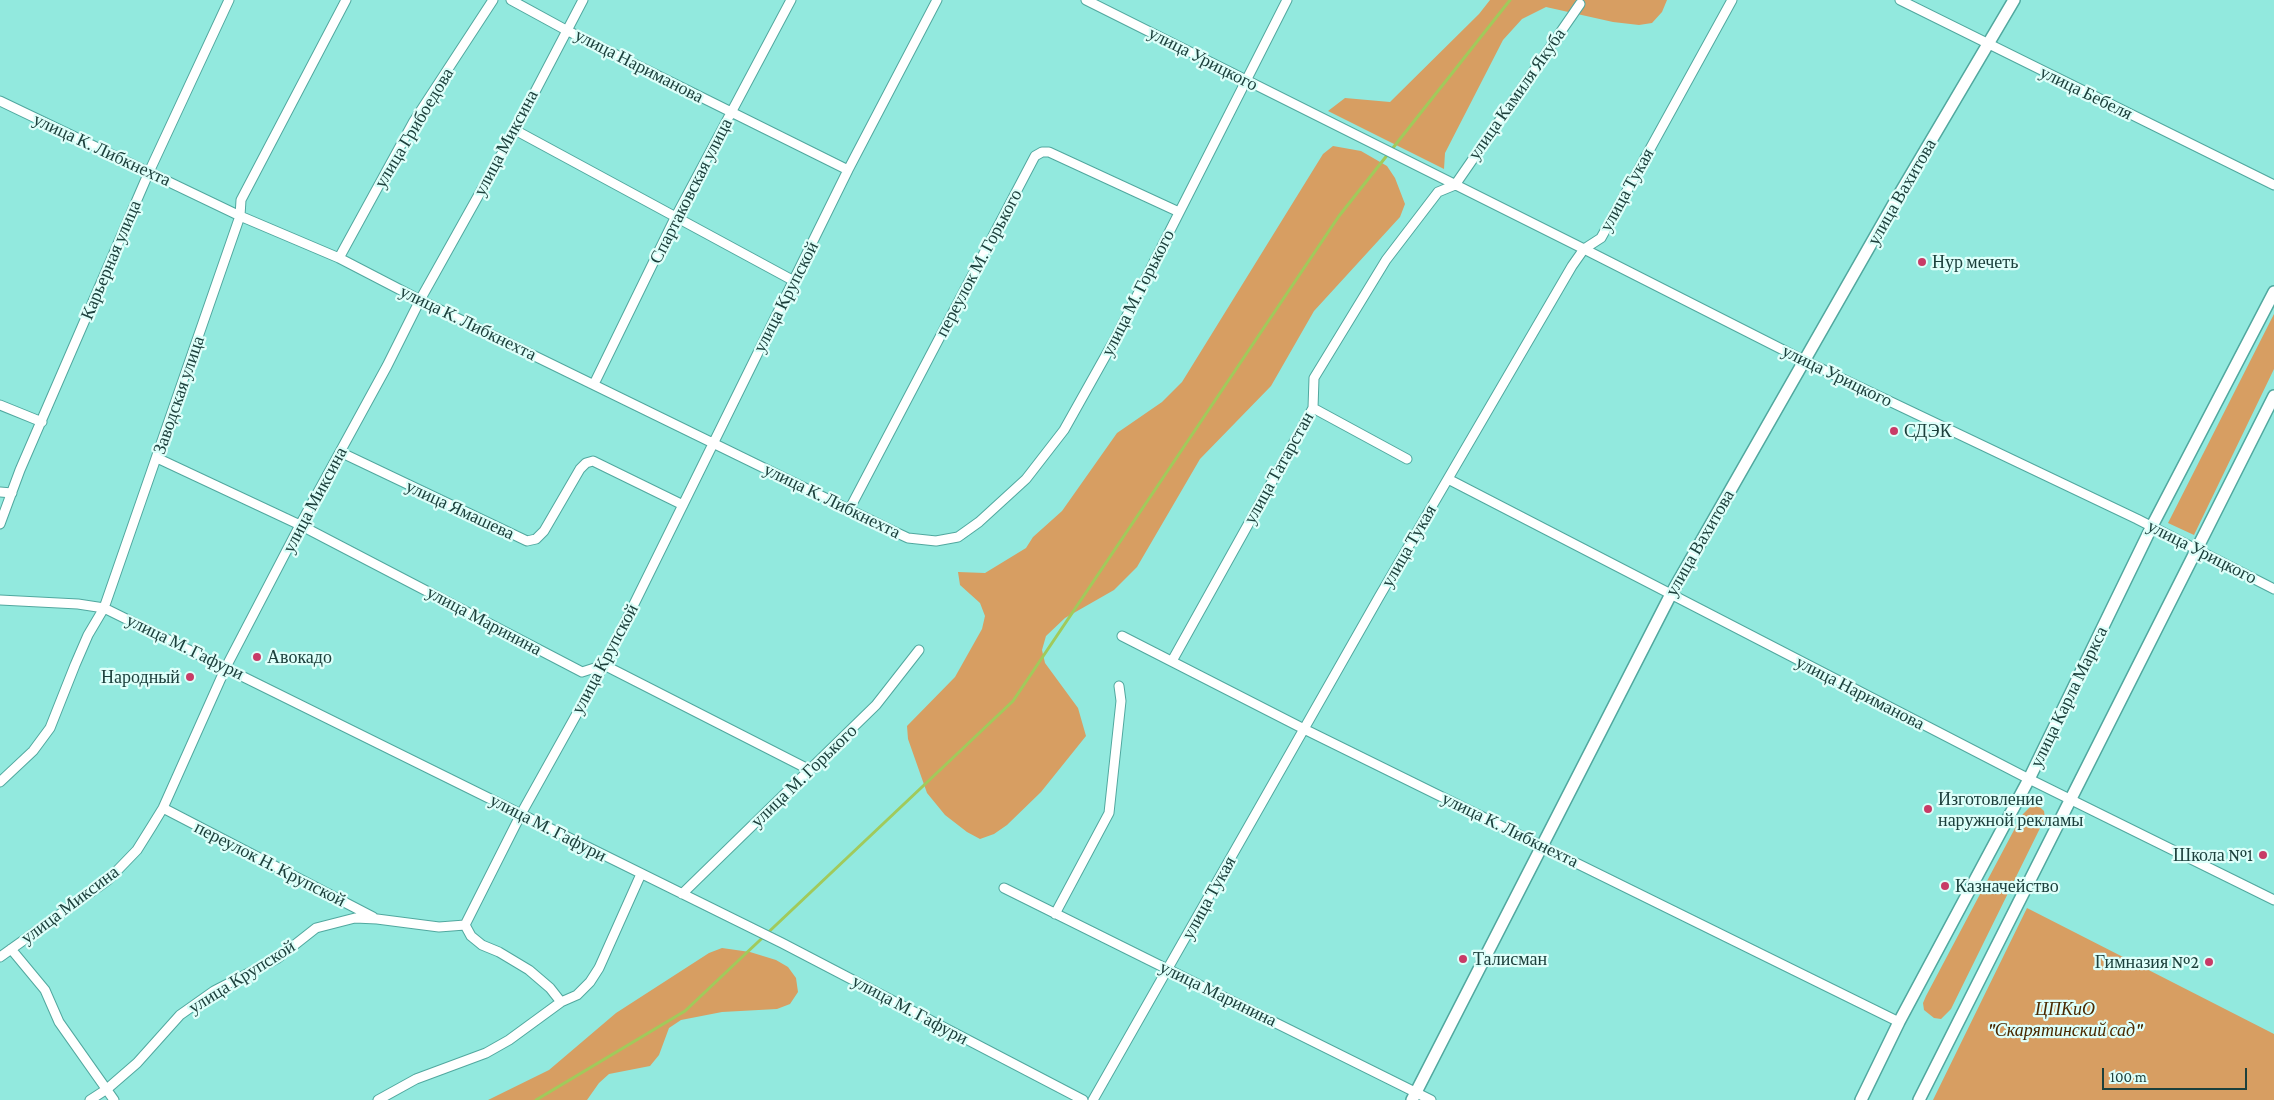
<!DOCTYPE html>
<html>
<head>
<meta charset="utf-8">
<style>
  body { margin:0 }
  #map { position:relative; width:2274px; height:1100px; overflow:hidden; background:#92e9de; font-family:"Crimson Pro",serif }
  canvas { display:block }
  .scale { position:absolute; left:2102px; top:1068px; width:145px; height:22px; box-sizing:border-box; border:2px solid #1c403c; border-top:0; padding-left:6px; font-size:15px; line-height:18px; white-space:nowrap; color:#1c403c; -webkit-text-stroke:4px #defffa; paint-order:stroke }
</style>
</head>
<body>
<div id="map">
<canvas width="2274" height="1100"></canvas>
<div class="scale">100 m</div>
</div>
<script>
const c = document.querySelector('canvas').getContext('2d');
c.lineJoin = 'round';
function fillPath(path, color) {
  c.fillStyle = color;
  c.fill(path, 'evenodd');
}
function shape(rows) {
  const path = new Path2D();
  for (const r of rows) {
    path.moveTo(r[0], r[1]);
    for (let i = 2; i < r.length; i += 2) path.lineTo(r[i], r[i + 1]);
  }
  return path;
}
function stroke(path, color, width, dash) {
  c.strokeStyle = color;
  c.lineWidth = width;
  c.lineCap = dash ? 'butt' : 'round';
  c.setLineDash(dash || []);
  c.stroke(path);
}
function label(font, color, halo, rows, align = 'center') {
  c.font = font + ' "Crimson Pro",serif';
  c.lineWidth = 4.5;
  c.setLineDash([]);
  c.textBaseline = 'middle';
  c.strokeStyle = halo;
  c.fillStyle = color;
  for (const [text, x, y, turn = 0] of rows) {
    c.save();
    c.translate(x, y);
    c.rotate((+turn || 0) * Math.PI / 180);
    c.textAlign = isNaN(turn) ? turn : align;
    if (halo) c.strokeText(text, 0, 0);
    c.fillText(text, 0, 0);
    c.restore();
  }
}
const green = shape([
  [1490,0,1667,0,1662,12,1652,23,1639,25,1613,22,1546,7,1522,19,1503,40,1445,153,1444,169,1328,111,1345,98,1390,102,1479,14],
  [1333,146,1361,151,1387,166,1395,178,1405,204,1400,217,1314,311,1271,386,1200,459,1137,567,1114,590,1065,618,1046,636,1042,650,1045,663,1078,708,1086,736,1041,792,1007,825,994,834,980,839,967,832,945,815,927,793,908,739,907,726,955,677,982,629,985,616,980,603,960,585,958,572,985,573,1026,548,1033,537,1062,511,1117,433,1162,402,1182,382,1323,154],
  [2274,314,2274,369,2194,535,2168,523],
  [2032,805,2039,806,2044,811,2045,818,1951,1009,1941,1019,1934,1018,1924,1010,1923,1003,1926,996,2022,815],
  [2027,908,2274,1034,2274,1100,1933,1100],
  [722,948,750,952,776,960,788,967,796,978,798,992,790,1004,777,1009,722,1012,681,1020,669,1028,659,1055,650,1066,609,1074,599,1083,587,1100,488,1100,549,1070,616,1013,709,953]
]);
const stream = shape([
  [536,1100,685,1011,1013,701,1339,216,1510,0]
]);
const street = shape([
  [511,0,566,30,848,170],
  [1086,0,1584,249,1805,361,2137,519,2274,589],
  [1900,0,2274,185],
  [0,101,240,216,339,258,420,300,893,531,908,538,936,541,958,537,979,522,1026,479,1064,430,1115,339,1287,0],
  [515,130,794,281],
  [339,258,414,121,493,0],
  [594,384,675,218,791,0],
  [0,405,42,422],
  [1313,408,1407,459],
  [340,452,527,541,536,539,544,531,580,469,586,463,593,461,683,505],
  [157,458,300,525,582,672,604,665,810,770],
  [1448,479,2029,779,2274,900],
  [0,492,12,493],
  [849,510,1035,156,1042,152,1049,152,1179,212],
  [0,524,20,470,149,172,229,0],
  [0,600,78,604,104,608,782,943,1083,1100],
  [1122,636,1304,729,1899,1022],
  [1172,661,1313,408,1314,378,1386,260,1438,192,1455,185,1580,4],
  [0,782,33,751,50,728,75,665,88,635,104,608,240,216,241,200,346,0],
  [163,808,373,917],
  [1004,888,1431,1100],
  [682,894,876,705,919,650],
  [1055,914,1109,813,1121,701,1119,686],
  [465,925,471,936,482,945,499,952,529,970,550,988,561,1002],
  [11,949,45,990,59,1022,114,1100],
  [0,957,108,880,137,850,152,826,163,808,226,667,300,525,387,366,420,300,515,130,583,0],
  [90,1100,107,1089,137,1063,180,1015,214,991,278,958,316,928,355,918,377,919,439,927,465,925,521,814,604,665,848,170,937,0],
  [378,1100,416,1079,486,1053,509,1040,561,1002,577,995,590,982,599,968,641,874],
  [1093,1100,1379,597,1572,266,1584,249,1601,238,1732,0]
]);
const secondary = shape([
  [1412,1100,1670,596,1896,200,2014,0],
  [1861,1100,1899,1022,2029,779,2152,526,2274,292],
  [1919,1100,2274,396]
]);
const markers = [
  [1922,262,5,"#c83b67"],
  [1894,431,5,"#c83b67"],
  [257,657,5,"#c83b67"],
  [190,677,5,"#c83b67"],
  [1928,809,5,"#c83b67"],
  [2263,855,5,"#c83b67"],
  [1945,886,5,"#c83b67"],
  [1463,959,5,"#c83b67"],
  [2209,962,5,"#c83b67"]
];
const streetNames = [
  ["улица Урицкого",1203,59,27],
  ["улица Нариманова",639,66,27],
  ["улица Бебеля",2086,93,26],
  ["улица Камиля Якуба",1517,94,-55],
  ["улица Грибоедова",414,128,-59],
  ["улица Миксина",506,143,-62],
  ["улица К. Либкнехта",102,150,25],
  ["улица Тукая",1627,190,-61],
  ["Спартаковская улица",691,191,-63],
  ["улица Вахитова",1902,192,-60],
  ["Карьерная улица",111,260,-67],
  ["переулок М. Горького",979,263,-62],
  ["улица М. Горького",1138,293,-63],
  ["улица Крупской",786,297,-63],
  ["улица К. Либкнехта",468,323,26],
  ["улица Урицкого",1837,376,26],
  ["Заводская улица",179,395,-71],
  ["улица Татарстан",1279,468,-61],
  ["улица Миксина",315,500,-62],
  ["улица К. Либкнехта",832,501,26],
  ["улица Ямашева",460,510,25],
  ["улица Вахитова",1700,543,-60],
  ["улица Тукая",1409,546,-60],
  ["улица Урицкого",2202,552,27],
  ["улица Маринина",484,621,28],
  ["улица М. Гафури",185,647,26],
  ["улица Крупской",605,659,-62],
  ["улица Нариманова",1860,693,27],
  ["улица Карла Маркса",2069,697,-64],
  ["улица М. Горького",804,776,-44],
  ["улица М. Гафури",548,828,27],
  ["улица К. Либкнехта",1510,830,26],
  ["переулок Н. Крупской",270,864,27],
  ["улица Тукая",1209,898,-61],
  ["улица Миксина",70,905,-37],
  ["улица Крупской",242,977,-32],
  ["улица Маринина",1218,994,26],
  ["улица М. Гафури",910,1010,28]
];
const poiNames = [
  ["Нур мечеть",1932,262],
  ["СДЭК",1904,431],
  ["Авокадо",267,657],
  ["Народный",180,677,"right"],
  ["Изготовление",1938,799],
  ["наружной рекламы",1938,820],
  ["Школа №1",2253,855,"right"],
  ["Казначейство",1955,886],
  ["Талисман",1473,959],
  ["Гимназия №2",2199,962,"right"]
];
const parkNames = [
  ["ЦПКиО",2065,1009],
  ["\"Скарятинский сад\"",2065,1030]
];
fillPath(green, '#d79e62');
stroke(stream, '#a1ca5b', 3);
stroke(street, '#51a89f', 11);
stroke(secondary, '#51a89f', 14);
stroke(street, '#fff', 9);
stroke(secondary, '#fff', 11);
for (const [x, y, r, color] of markers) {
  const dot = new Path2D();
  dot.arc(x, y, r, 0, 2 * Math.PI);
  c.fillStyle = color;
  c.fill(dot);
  stroke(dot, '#defffa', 2);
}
label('18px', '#1c403c', '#defffa', streetNames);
label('18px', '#1c403c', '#defffa', poiNames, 'left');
label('italic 18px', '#492900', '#defffa', parkNames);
</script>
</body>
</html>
